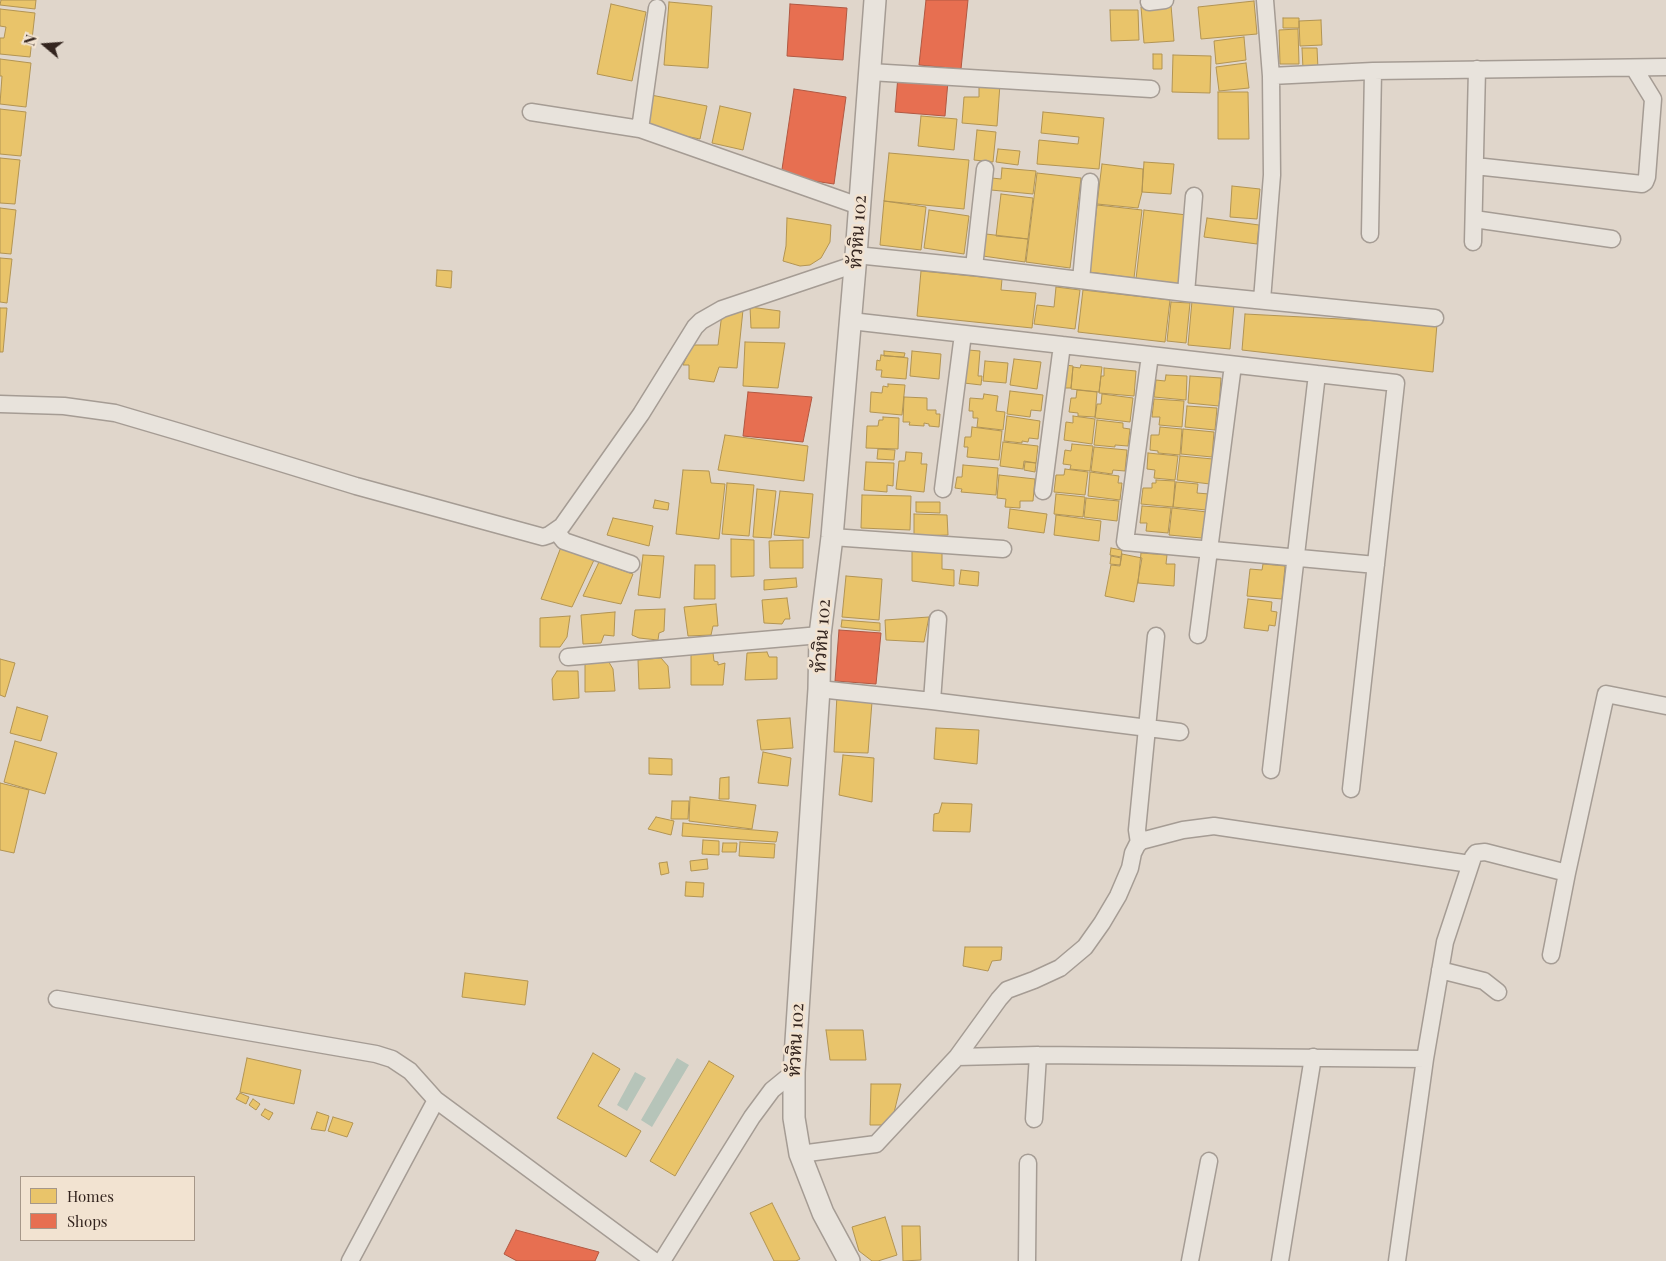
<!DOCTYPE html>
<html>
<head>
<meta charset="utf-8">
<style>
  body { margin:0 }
  #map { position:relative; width:1666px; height:1261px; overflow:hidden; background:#e0d6cb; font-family:"Playfair Display",serif }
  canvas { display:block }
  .legend { position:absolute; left:20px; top:1176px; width:175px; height:65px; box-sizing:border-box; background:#f2e3d1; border:1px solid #a69789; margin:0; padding:6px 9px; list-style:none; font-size:15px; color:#33241e }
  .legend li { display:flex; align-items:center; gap:10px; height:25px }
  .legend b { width:25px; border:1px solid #a69789 }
  .north { position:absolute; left:20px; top:20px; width:50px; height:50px; -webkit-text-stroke:4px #f2e3d1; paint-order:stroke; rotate:288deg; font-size:14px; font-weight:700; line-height:20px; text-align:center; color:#33241e }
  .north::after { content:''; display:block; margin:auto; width:18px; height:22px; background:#33241e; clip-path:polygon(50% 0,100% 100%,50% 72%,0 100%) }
</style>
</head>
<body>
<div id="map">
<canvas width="1666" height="1261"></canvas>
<ul class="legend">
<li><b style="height:14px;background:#e9c46a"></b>Homes</li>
<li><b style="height:14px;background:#e76f51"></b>Shops</li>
</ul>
<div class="north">N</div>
</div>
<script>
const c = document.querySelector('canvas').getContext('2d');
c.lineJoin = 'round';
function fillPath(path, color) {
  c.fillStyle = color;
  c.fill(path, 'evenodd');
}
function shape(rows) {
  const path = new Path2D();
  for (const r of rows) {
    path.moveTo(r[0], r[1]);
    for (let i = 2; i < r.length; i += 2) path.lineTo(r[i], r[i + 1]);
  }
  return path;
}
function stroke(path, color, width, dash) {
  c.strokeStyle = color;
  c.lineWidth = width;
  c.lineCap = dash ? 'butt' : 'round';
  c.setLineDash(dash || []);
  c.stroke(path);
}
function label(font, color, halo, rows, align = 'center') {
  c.font = font + ' "Playfair Display",Sarabun,serif';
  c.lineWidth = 5;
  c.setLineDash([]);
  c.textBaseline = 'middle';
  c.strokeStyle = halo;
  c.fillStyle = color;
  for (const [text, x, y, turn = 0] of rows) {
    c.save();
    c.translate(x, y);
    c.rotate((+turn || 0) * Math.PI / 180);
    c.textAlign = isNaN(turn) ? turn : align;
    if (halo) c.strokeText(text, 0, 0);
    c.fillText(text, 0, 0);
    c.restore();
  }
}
const water = shape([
  [677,1058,689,1065,652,1127,641,1120],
  [635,1072,646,1078,627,1111,617,1105]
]);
const homes = shape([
  [1,0,36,0,35,9,0,5,1,0],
  [1254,1,1257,34,1201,39,1198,7,1254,1],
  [669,2,712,6,708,68,664,65,669,2],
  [611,4,646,12,632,81,597,74,611,4],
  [1171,5,1174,41,1144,43,1141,7,1171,5],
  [0,9,35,13,30,57,0,54,0,38,4,38,6,27,0,26,0,9],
  [1110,10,1138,10,1139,40,1111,41,1110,10],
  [1283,18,1299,18,1299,28,1283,28,1283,18],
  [1321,20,1322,45,1300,46,1299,21,1321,20],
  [1298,29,1299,64,1280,64,1279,30,1298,29],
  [1244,37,1246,60,1216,64,1214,41,1244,37],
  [1302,48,1317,48,1318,69,1303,69,1302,48],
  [1153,54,1162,54,1162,69,1153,69,1153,54],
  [1173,55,1211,56,1210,93,1172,92,1173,55],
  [0,59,31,63,26,107,0,104,2,76,0,76,0,59],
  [1246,63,1249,88,1219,91,1216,67,1246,63],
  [979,83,1000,84,997,126,962,123,964,97,979,97,979,83],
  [1218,92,1248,92,1249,139,1218,139,1218,92],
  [651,95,707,106,700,139,645,128,651,95],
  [720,106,751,113,743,150,712,143,720,106],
  [0,109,26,112,21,156,0,154,0,109],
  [1043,112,1104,118,1099,169,1037,164,1039,140,1078,144,1079,137,1041,133,1043,112],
  [921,116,957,119,954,150,918,146,921,116],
  [977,130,996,132,993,162,974,160,977,130],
  [998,149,1020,151,1018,165,996,162,998,149],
  [889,153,969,160,964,209,884,201,889,153],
  [0,158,20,160,15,204,0,203,0,158],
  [1144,162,1174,164,1171,194,1142,192,1144,162],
  [1102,164,1143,169,1142,192,1138,208,1097,204,1102,164],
  [1002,168,1036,171,1033,194,991,190,992,178,1001,179,1002,168],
  [1037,173,1081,178,1070,268,1026,262,1037,173],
  [1232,186,1260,189,1257,219,1230,217,1232,186],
  [1001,194,1033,198,1028,239,996,236,1001,194],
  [884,201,926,207,921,250,880,245,884,201],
  [1097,205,1142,210,1134,278,1089,272,1097,205],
  [0,208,16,210,11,254,0,253,0,208],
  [929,210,969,216,964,254,924,248,929,210],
  [1144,210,1187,215,1180,284,1136,279,1144,210],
  [787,218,831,225,830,242,821,258,810,265,800,266,783,261,786,246,787,218],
  [1207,218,1259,225,1257,244,1204,237,1207,218],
  [986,234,1028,239,1025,262,983,256,986,234],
  [0,258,12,259,7,303,0,302,0,258],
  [437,270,452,271,451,288,436,286,437,270],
  [921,271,1002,279,1001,290,1036,293,1032,328,917,316,921,271],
  [1056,287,1080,290,1075,329,1034,324,1037,305,1054,307,1056,287],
  [1083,290,1170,300,1165,342,1078,332,1083,290],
  [1192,301,1234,305,1230,349,1188,345,1192,301],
  [1171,302,1190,303,1186,343,1167,341,1171,302],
  [750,307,780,311,779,328,751,328,750,307],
  [0,308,7,308,3,352,0,352,0,308],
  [743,310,737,368,719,367,714,382,689,379,689,365,683,365,692,345,718,345,722,313,743,310],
  [1245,314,1437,324,1433,372,1242,350,1245,314],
  [745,342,785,343,778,388,743,386,745,342],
  [968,350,980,351,978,376,982,376,981,385,964,383,968,350],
  [884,351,905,353,904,357,884,356,884,351],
  [912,351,941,354,939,379,910,376,912,351],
  [881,355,908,358,906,379,881,377,882,370,876,370,877,360,880,361,881,355],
  [1014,359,1041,362,1037,389,1010,385,1014,359],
  [985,361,1008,363,1006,383,983,381,985,361],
  [1066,365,1073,366,1071,388,1063,388,1066,365],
  [1081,365,1102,367,1099,392,1071,389,1073,367,1080,368,1081,365],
  [1104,368,1136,371,1134,396,1099,393,1101,376,1104,376,1104,368],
  [1166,375,1187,376,1186,400,1154,397,1156,380,1165,381,1166,375],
  [1190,376,1221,378,1219,406,1188,403,1190,376],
  [888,384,905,385,902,415,870,412,871,392,882,393,883,386,888,387,888,384],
  [1077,390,1097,392,1095,417,1078,416,1078,413,1069,412,1071,398,1076,398,1077,390],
  [1010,391,1043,395,1041,411,1031,410,1030,417,1007,414,1010,391],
  [984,394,998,396,996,411,1005,412,1003,430,977,427,978,418,973,418,973,411,969,411,970,398,983,399,984,394],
  [1102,394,1133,398,1130,422,1095,418,1097,404,1101,404,1102,394],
  [904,397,927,398,927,410,936,410,936,414,940,414,939,427,929,426,929,424,924,423,924,426,909,425,910,422,903,422,904,397],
  [1154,399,1184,401,1182,427,1159,425,1160,417,1152,417,1154,399],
  [1187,406,1217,408,1215,430,1185,427,1187,406],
  [1007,416,1040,421,1038,439,1029,438,1028,442,1022,441,1022,443,1004,441,1007,416],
  [1073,416,1095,419,1092,444,1064,440,1066,422,1073,423,1073,416],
  [883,417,899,418,898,449,866,448,867,426,878,426,879,420,883,420,883,417],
  [1097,420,1123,423,1123,428,1130,429,1128,446,1115,445,1115,447,1094,445,1097,420],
  [972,427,1002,431,999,460,967,457,968,447,964,447,965,437,971,437,972,427],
  [1160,427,1182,429,1180,455,1158,453,1158,451,1150,450,1151,435,1159,435,1160,427],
  [1183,429,1214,432,1212,457,1181,454,1183,429],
  [725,435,808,446,804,481,718,470,725,435],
  [1003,442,1038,446,1036,463,1024,461,1023,469,1000,466,1003,442],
  [1072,444,1093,446,1090,471,1070,469,1071,465,1063,464,1065,450,1071,451,1072,444],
  [1094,447,1127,450,1125,471,1113,470,1112,474,1091,471,1094,447],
  [878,449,895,450,894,460,877,459,878,449],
  [906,452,922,453,921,464,927,464,924,492,896,489,899,461,905,461,906,452],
  [1148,453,1178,456,1175,480,1154,478,1155,470,1147,469,1148,453],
  [1180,456,1213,459,1210,484,1177,480,1180,456],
  [866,462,894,463,893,486,887,485,887,492,864,490,866,462],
  [1025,462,1036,463,1035,472,1024,470,1025,462],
  [963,465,998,468,996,495,961,492,962,489,955,488,957,477,962,477,963,465],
  [1065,469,1088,472,1085,495,1054,492,1056,475,1064,475,1065,469],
  [683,470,709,471,711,483,725,484,719,539,676,534,683,470],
  [1090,472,1119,476,1118,483,1122,483,1120,500,1088,496,1090,472],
  [999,475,1035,479,1033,501,1020,501,1020,508,1005,507,1006,499,997,498,999,475],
  [1156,480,1175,481,1173,507,1141,504,1143,488,1152,488,1152,483,1156,483,1156,480],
  [1176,482,1198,484,1197,493,1209,494,1207,510,1173,507,1176,482],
  [727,483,754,485,749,536,722,534,727,483],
  [757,489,776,491,771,538,753,537,757,489],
  [780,491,813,494,809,538,774,535,780,491],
  [1056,494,1085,497,1083,517,1054,514,1056,494],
  [862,495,911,496,910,530,861,528,862,495],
  [1086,498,1119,501,1117,521,1084,517,1086,498],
  [655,500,669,503,668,510,653,508,655,500],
  [916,502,940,502,940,513,916,512,916,502],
  [1142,506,1171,508,1168,533,1146,531,1147,523,1140,523,1142,506],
  [1172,508,1207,512,1206,528,1203,528,1202,538,1169,535,1172,508],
  [1010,509,1047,514,1044,533,1008,528,1010,509],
  [914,514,947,515,948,535,914,536,914,514],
  [1056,515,1101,521,1099,541,1054,535,1056,515],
  [613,518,653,526,649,546,607,535,613,518],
  [731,539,754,540,754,576,731,577,731,539],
  [803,540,803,568,770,568,769,541,803,540],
  [561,547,594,560,572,607,541,599,561,547],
  [1111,548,1122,550,1121,557,1110,555,1111,548],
  [912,549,942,553,942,569,954,570,954,586,912,581,912,549],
  [1141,553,1167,555,1166,564,1175,564,1174,586,1138,583,1141,553],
  [1122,554,1142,558,1134,602,1105,596,1111,565,1120,566,1122,554],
  [643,555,664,556,660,598,638,595,643,555],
  [1111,556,1121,558,1120,565,1110,564,1111,556],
  [599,562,633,574,621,604,583,596,599,562],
  [1263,564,1285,566,1282,599,1247,596,1250,569,1262,570,1263,564],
  [695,565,715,565,715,599,694,599,695,565],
  [961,570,979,572,978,586,959,584,961,570],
  [846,576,882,579,879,620,842,617,846,576],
  [796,578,797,587,764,590,764,580,796,578],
  [787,598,790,619,785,619,782,624,764,623,762,600,787,598],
  [1248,599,1272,602,1271,611,1277,612,1275,626,1269,625,1268,631,1244,628,1248,599],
  [716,604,718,626,713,626,711,635,688,636,684,607,716,604],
  [665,609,664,631,659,633,658,640,639,638,632,635,635,610,665,609],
  [615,612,614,636,604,635,601,643,583,644,581,615,615,612],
  [570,616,567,637,560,647,540,647,540,618,570,616],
  [929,617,924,642,886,640,885,620,929,617],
  [842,620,880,623,880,631,841,627,842,620],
  [767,652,769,657,777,657,777,679,745,680,747,653,767,652],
  [713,653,714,661,718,662,718,665,725,663,723,685,691,685,691,654,713,653],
  [661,658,668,666,670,688,639,689,638,660,661,658],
  [0,659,15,663,5,697,0,695,0,659],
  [607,659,613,669,615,691,585,692,585,663,607,659],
  [557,671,578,671,579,698,553,700,552,679,557,671],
  [837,695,872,702,868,753,834,752,837,695],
  [17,707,48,716,41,741,10,733,17,707],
  [790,718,793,748,761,750,757,720,790,718],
  [936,728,979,730,977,764,934,759,936,728],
  [15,741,57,753,45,794,4,782,15,741],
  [763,752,791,758,788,786,758,783,763,752],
  [843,755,874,758,872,802,839,795,843,755],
  [649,758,672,759,672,775,649,774,649,758],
  [729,777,729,799,719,799,720,778,729,777],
  [0,783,29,790,14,853,0,850,0,783],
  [690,797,756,805,752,829,689,821,690,797],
  [672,801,689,801,688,819,671,819,672,801],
  [942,803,972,804,970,832,933,831,934,814,939,813,942,803],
  [656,817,674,821,671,835,648,829,656,817],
  [683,823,731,828,778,832,776,842,682,836,683,823],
  [703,840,719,841,719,855,702,854,703,840],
  [740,842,775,844,774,858,739,856,740,842],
  [723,843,737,843,736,852,722,852,723,843],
  [707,859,708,869,691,871,690,861,707,859],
  [667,862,669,873,661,875,659,863,667,862],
  [686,882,704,883,703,897,685,896,686,882],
  [965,947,1002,947,1001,960,992,961,988,971,963,966,965,947],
  [465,973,528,981,525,1005,462,997,465,973],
  [826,1030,863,1030,866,1060,830,1060,826,1030],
  [593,1053,620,1069,598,1106,641,1131,626,1157,557,1118,593,1053],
  [247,1058,301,1070,294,1104,240,1092,247,1058],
  [709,1061,734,1076,675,1176,650,1161,709,1061],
  [871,1084,901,1084,891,1125,870,1125,871,1084],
  [240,1093,249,1097,246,1104,236,1099,240,1093],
  [253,1099,260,1104,256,1110,249,1105,253,1099],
  [265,1109,273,1113,269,1120,261,1115,265,1109],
  [317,1112,329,1116,325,1131,311,1129,317,1112],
  [333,1117,353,1123,347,1137,328,1131,333,1117],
  [772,1203,800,1259,796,1261,774,1261,750,1213,772,1203],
  [885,1217,897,1255,878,1261,872,1261,859,1251,852,1227,885,1217],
  [902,1226,920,1226,921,1260,903,1261,902,1226]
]);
const shops = shape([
  [926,0,968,0,961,69,919,65,926,0],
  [790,4,847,8,843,60,787,56,790,4],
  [898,76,948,81,945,116,895,112,898,76],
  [794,89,846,97,834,184,781,176,794,89],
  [748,392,812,397,803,442,743,436,748,392],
  [839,630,881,633,876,684,835,681,839,630],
  [516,1230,599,1252,595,1261,517,1261,504,1254,516,1230]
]);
const minor = shape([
  [1149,2,1165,0],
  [870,72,1151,89],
  [1271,76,1373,71,1666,67],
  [531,112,640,129,859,206],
  [640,129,657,8],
  [1475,166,1642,184,1645,182,1647,177,1653,99,1634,68],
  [1474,219,1612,239],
  [1370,234,1373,71],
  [1473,242,1477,69],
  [856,255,974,267,1186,293,1435,318],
  [974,267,985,169],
  [1081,280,1090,182],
  [1186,293,1194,196],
  [1262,300,1272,175,1271,76,1265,0],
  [851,321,1396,383,1351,789],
  [1150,355,1125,542,1376,565],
  [0,404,64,406,115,413,183,433,356,486,543,537,549,535,562,526,641,414,695,327,701,321,722,309,856,264],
  [943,489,963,334],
  [1043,491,1062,345],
  [556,531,564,541,631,564],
  [832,537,1003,549],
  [1198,635,1233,365],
  [568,657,820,635],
  [819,689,932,701,1180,732],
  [932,701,938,619],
  [1271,770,1317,374],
  [1139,843,1137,830,1156,636],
  [1551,955,1567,873],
  [1440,970,1484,981,1498,992],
  [57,999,376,1054,392,1059,410,1071,436,1100],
  [957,1057,1038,1055,1425,1059],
  [1034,1119,1038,1055],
  [800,1154,876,1144,957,1057,999,999,1007,990,1034,980,1060,968,1085,947,1102,923,1118,896,1130,868,1133,853,1137,845,1141,841,1183,830,1214,826,1470,864],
  [350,1261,436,1100,654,1261],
  [662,1261,752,1117,772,1090,794,1072],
  [1027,1261,1028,1163],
  [1190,1261,1209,1161],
  [1280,1261,1313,1057],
  [1397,1261,1425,1059,1445,942,1473,857,1476,853,1485,852,1567,873,1606,694,1666,706]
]);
const tertiary = shape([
  [849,1261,823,1213,800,1154,794,1118,794,1072,819,689,820,635,832,537,856,255,875,0]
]);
const streetNames = [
  ["หัวหิน 102",858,232,-86],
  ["หัวหิน 102",822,636,-86],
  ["หัวหิน 102",796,1040,-87]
];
fillPath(water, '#b6c4b9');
fillPath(homes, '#e9c46a');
stroke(homes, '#b29453', 1);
fillPath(shops, '#e76f51');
stroke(shops, '#b15842', 1);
stroke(minor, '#a59c94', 19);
stroke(tertiary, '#a59c94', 24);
stroke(minor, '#e8e3dc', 16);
stroke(tertiary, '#e8e3dc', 21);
label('18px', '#33241e', '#f2e3d1', streetNames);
</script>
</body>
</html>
